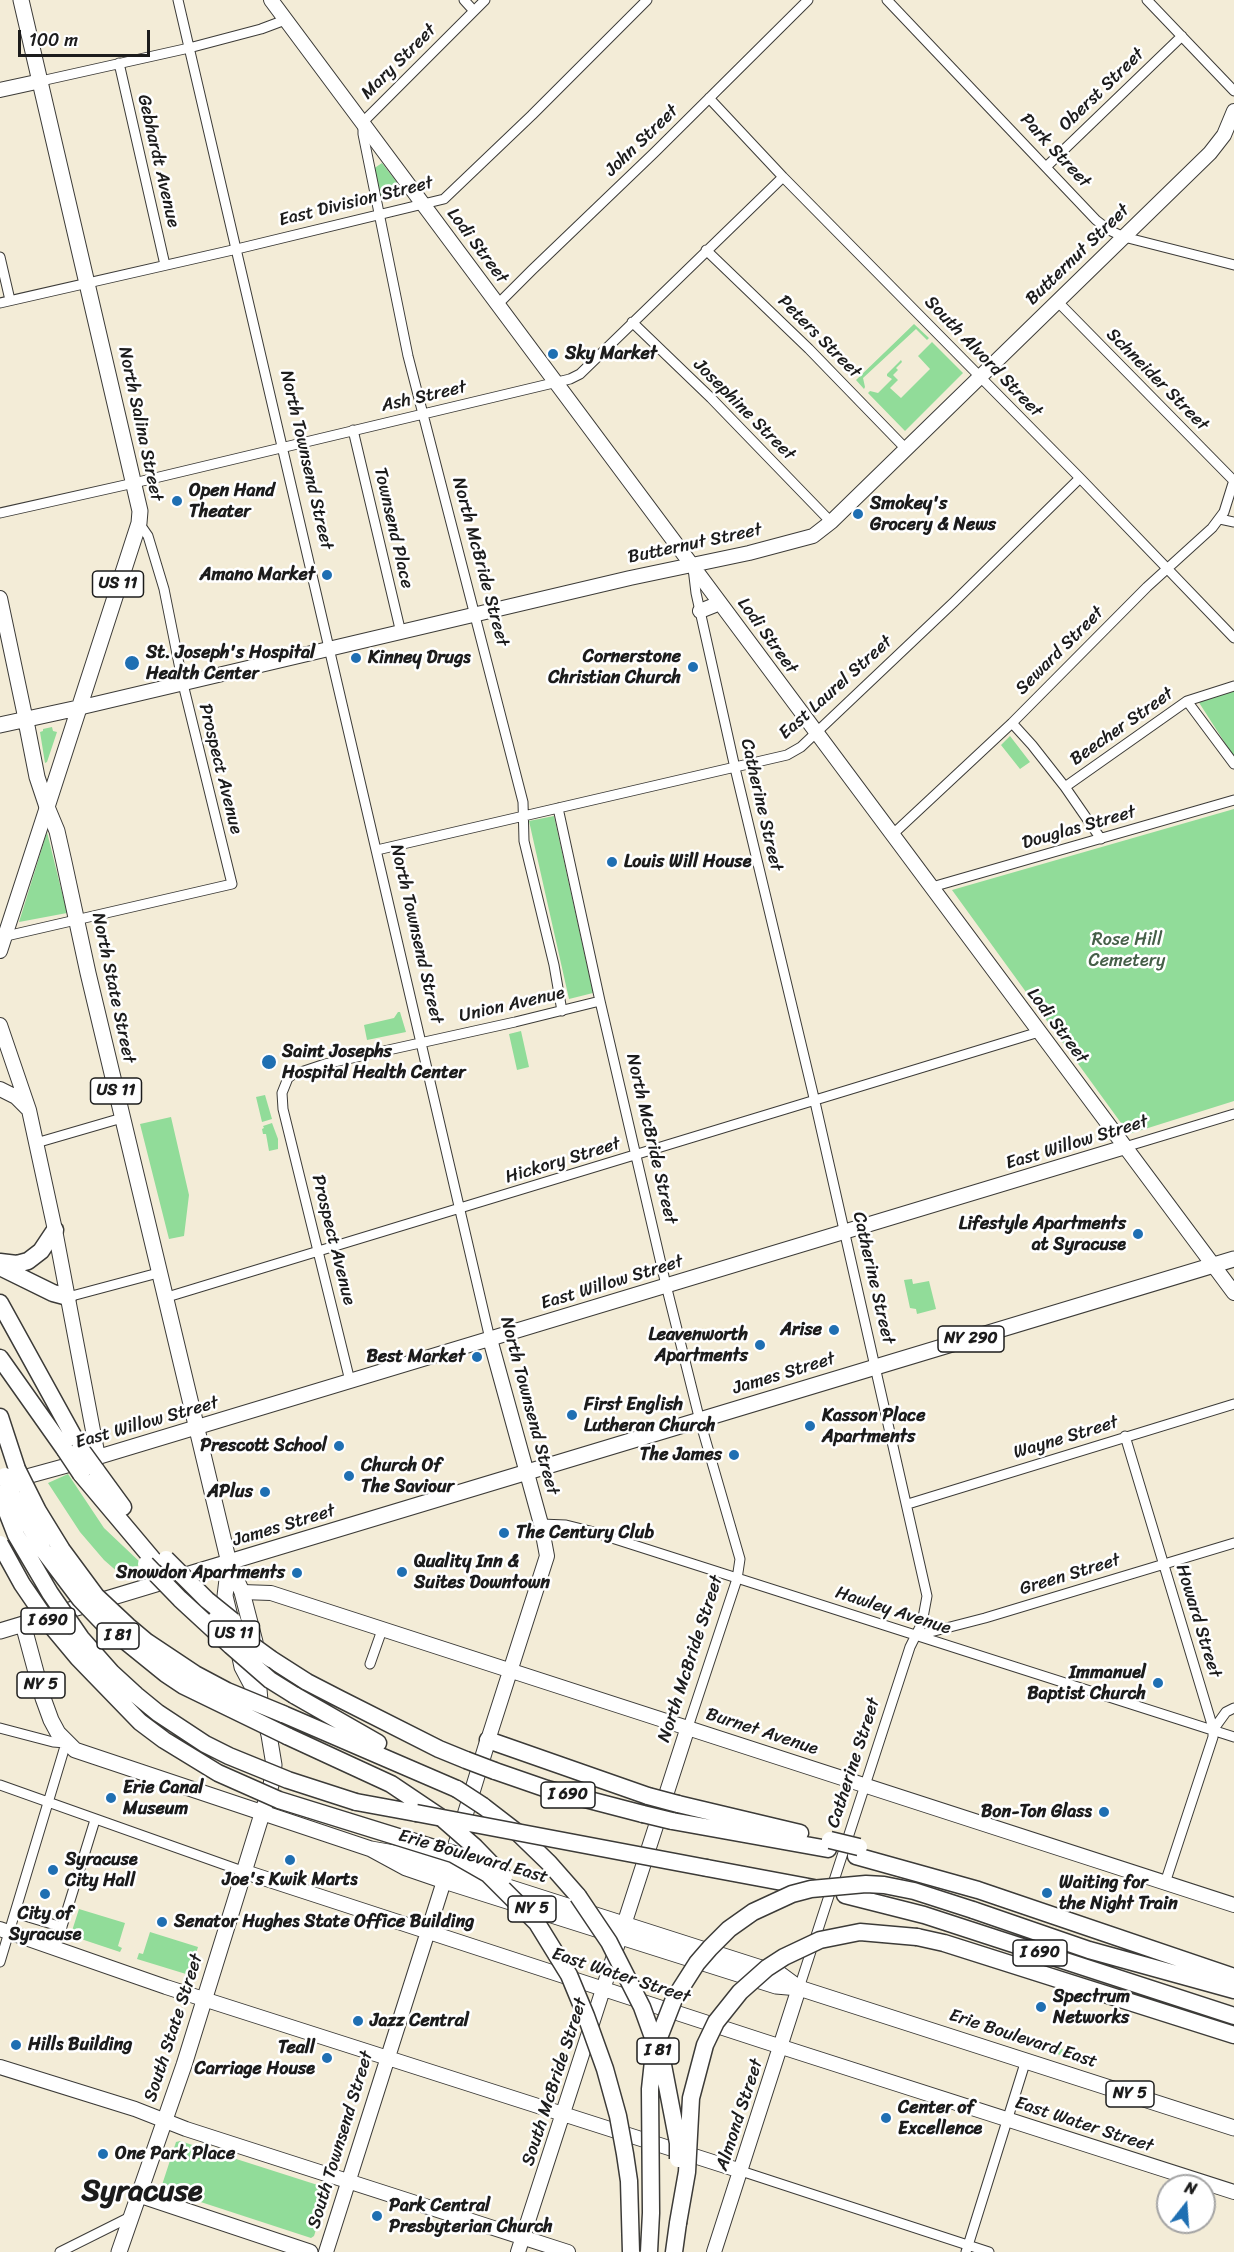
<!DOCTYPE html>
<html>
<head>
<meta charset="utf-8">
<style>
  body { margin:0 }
  #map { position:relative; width:1234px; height:2252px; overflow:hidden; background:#f3ecd7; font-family:Sriracha,sans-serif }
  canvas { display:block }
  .north { position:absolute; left:1156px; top:2174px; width:60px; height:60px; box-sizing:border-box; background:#fff; border:2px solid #a4a4a4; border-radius:50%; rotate:17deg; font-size:16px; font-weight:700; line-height:24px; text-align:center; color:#1c1c1c }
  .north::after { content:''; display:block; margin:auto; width:21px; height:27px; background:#1f6fb2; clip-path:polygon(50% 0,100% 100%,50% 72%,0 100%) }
  .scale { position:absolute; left:18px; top:30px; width:132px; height:27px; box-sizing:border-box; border:3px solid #1c1c1c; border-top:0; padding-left:8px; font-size:18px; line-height:21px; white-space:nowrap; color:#1c1c1c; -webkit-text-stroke:4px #fff; paint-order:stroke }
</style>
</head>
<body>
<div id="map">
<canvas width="1234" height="2252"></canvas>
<div class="north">N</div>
<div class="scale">100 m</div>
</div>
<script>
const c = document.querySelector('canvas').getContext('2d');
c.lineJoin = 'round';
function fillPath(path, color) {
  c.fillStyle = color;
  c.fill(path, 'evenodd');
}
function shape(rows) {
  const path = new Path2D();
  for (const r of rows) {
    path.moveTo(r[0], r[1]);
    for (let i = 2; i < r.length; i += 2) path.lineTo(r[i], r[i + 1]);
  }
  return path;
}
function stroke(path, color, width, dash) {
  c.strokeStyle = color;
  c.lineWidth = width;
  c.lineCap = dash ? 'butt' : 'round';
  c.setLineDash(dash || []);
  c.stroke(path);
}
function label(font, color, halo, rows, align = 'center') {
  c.font = font + ' Sriracha,sans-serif';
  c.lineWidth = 5;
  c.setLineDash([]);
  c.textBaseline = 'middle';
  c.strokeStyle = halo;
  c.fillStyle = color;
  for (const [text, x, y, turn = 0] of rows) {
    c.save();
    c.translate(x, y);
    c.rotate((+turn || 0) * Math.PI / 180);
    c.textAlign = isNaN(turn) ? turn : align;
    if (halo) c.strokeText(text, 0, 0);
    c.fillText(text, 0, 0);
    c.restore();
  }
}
const green = shape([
  [382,163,406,194,380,197,373,169],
  [914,324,929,338,927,340,916,329,863,378,865,387,864,389,856,380],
  [932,342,963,373,905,431,868,393,870,391,878,393,892,379,887,376,887,374,901,360,902,362,896,368,898,370,893,375,898,380,890,388,901,398,930,369,918,356],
  [1234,691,1234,757,1198,701],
  [52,727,53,731,57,732,47,762,45,763,40,732,43,731,43,729],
  [1010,736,1030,762,1020,769,1001,745],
  [1234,809,1234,1101,1129,1134,952,890],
  [554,816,593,993,569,999,529,821],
  [47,832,67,913,19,922],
  [398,1012,400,1012,406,1032,367,1040,364,1025,394,1018],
  [521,1031,529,1067,517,1070,509,1034],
  [265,1095,272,1119,262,1122,256,1097],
  [171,1117,189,1195,184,1236,169,1239,140,1124],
  [272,1123,278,1139,278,1149,269,1151,266,1134,263,1134,262,1129,264,1128,263,1126],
  [912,1279,913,1284,929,1281,936,1309,917,1314,916,1309,910,1308,904,1280],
  [68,1474,104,1528,142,1564,120,1574,104,1560,80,1532,48,1483],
  [79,1909,125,1923,118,1946,122,1948,120,1952,72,1936,71,1934],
  [150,1932,198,1947,190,1972,186,1974,137,1959,139,1953,143,1954],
  [994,2027,1042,2040,1064,2050,1070,2056,1069,2058,989,2031],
  [180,2141,327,2188,328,2192,314,2236,311,2238,164,2190,162,2185,176,2142]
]);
const street = shape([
  [178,0,490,1339],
  [464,0,474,11],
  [485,0,363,122,363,134,408,356,523,802,524,841,554,965,562,1011],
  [887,0,1096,220,1109,230,1124,237,1234,265],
  [1147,0,1234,91],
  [119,63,165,265],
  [41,81,189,48,261,29,285,20],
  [709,98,783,177,1080,478,1234,638],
  [1046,167,1182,36],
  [706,250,809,349,907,450],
  [0,257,10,300],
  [1058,302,1234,481],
  [0,303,237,249,444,199,532,115,647,0],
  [498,304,532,270,655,152,808,0],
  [632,322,711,398,831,522],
  [353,430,401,633],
  [0,513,134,483,570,379,580,374,783,177],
  [1220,519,1234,522],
  [693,568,696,593,735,768,815,1102,927,1596,922,1623,910,1647,799,1988],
  [1187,701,1234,764],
  [1012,723,1032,745,1065,787,1101,839],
  [1065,787,1187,701,1234,686],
  [558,808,600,1001,666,1285,700,1421,740,1559,737,1579,688,1727],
  [892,835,1012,723,1147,587,1212,528,1224,512,1234,480],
  [377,850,787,755,801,747,954,602,1080,478],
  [932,887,1234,800],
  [2,937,232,884,183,684,164,589,148,536,139,523],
  [36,1143,122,1118],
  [1125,1147,1234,1114],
  [68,1297,158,1273],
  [164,1298,1039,1032],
  [350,1381,283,1109,282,1093,288,1078,292,1075,325,1064,515,1022,600,1001],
  [1125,1436,1213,1728,1213,1737,1165,1883],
  [908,1504,1234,1404],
  [541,1524,566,1525,590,1531,1234,1737],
  [915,1636,985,1618,1234,1543],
  [370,1664,382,1630],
  [0,1728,53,1742,66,1743,0,1962],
  [1213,1730,1226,1712,1234,1708],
  [0,1785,245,1872],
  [15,1913,62,1927],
  [55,1949,95,1820],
  [741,2171,989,2252],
  [60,2252,132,2216],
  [966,2252,1026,2060]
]);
const secondary = shape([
  [271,0,1234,1293],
  [0,90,41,81],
  [0,598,26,721],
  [700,611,720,603],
  [78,708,630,578,749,553,813,536,831,522,1210,153,1224,135,1234,111],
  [0,951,47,807],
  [0,1025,29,1110,55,1230,98,1457],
  [0,1089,16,1097,27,1108],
  [14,1480,98,1457,1125,1147],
  [242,1592,271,1593,1234,1905],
  [488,1740,547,1556,541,1524,490,1339],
  [245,1872,763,2041,1234,2192],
  [0,1929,166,1987,741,2171],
  [0,2067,135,2109,186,2129,568,2252],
  [326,2252,444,1881],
  [518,2252,688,1727],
  [714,2252,799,1988]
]);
const primary = shape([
  [21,0,140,511,139,523,47,807],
  [26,721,37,777,47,807,57,831,64,862,88,973,229,1563,242,1592,255,1642,260,1701],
  [0,725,78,708],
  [229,1563,225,1596,232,1625],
  [23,1624,43,1698,51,1720,58,1733,75,1750,371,1849,411,1856,780,1974,799,1988],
  [0,1631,1234,1259],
  [371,1849,406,1868,444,1881,776,1986,799,1988,1234,2128],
  [450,1864,488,1740],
  [139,2195,310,2252],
  [119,2252,184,2065,271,1785,274,1765,269,1735,260,1701,242,1667,238,1648]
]);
const highway = shape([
  [0,1262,17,1264,28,1261,41,1251,55,1230],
  [0,1267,53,1293,68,1297],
  [0,1303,80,1448],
  [0,1358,65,1450],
  [0,1417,17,1469],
  [96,1470,123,1507],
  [81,1474,155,1562],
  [271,1659,307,1682,340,1699,439,1749,466,1760],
  [294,1695,378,1743],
  [283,1714,457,1789],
  [287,1736,391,1784,443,1819],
  [488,1740,648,1796],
  [495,1771,547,1789,643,1814],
  [356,1802,416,1813],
  [678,1804,800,1833],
  [483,1806,518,1833,549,1863,578,1896],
  [672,1821,828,1849],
  [856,1856,978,1890,1234,1977],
  [707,1868,814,1888],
  [845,1895,924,1915,1234,2016],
  [973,1910,1089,1950,1234,1990],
  [917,1937,944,1943,1234,2035],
  [674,2252,678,2223]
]);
const highwayBridge = shape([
  [80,1448,96,1470],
  [65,1450,81,1474],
  [17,1469,38,1511,62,1550,96,1596,128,1626,147,1642,195,1674,227,1691,283,1714],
  [5,1476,12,1495,43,1550,80,1599,103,1623,166,1674,184,1686,287,1736],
  [0,1494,16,1535,50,1593,81,1638,112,1673,136,1695,158,1713,205,1744,229,1756,288,1780,356,1802],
  [0,1544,22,1584,48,1622,78,1658,140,1722,164,1740,218,1773,279,1800,453,1854,488,1874,538,1924],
  [166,1559,207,1600,233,1621],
  [146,1564,180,1599,231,1646,270,1680,294,1695],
  [216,1619,271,1659],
  [466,1760,495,1771],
  [457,1789,483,1806],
  [648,1796,678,1804],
  [416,1813,707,1868],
  [643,1814,672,1821],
  [444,1820,475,1847,504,1877],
  [830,1840,859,1847],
  [578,1896,609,1942,642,2007,663,2065,678,2143,678,2159],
  [532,1915,569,1975,586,2016,605,2069,618,2116,625,2154,629,2181,631,2252],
  [678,2223,687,2172,691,2098,705,2045,716,2022,740,1992,767,1968,784,1957,820,1940,860,1932,917,1937],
  [649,2252,651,2213,650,2089,653,2061,660,2035,674,1999,697,1963,710,1948,729,1929,753,1912,792,1894,811,1889,866,1884,884,1885,914,1891,973,1910]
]);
const markers = [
  [553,354,6,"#1f6fb2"],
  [177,501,6,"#1f6fb2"],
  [858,514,6,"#1f6fb2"],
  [327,575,6,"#1f6fb2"],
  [356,658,6,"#1f6fb2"],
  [132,663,8,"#1f6fb2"],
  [693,667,6,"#1f6fb2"],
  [612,862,6,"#1f6fb2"],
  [269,1062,8,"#1f6fb2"],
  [1138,1234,6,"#1f6fb2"],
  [834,1330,6,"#1f6fb2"],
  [760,1345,6,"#1f6fb2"],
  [477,1357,6,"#1f6fb2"],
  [572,1415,6,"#1f6fb2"],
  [810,1426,6,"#1f6fb2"],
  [339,1446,6,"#1f6fb2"],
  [734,1455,6,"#1f6fb2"],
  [349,1476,6,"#1f6fb2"],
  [265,1492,6,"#1f6fb2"],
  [504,1533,6,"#1f6fb2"],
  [402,1572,6,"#1f6fb2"],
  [297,1573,6,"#1f6fb2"],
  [1158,1683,6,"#1f6fb2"],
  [111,1798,6,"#1f6fb2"],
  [1104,1812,6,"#1f6fb2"],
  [290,1860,6,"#1f6fb2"],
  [53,1870,6,"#1f6fb2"],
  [1047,1893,6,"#1f6fb2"],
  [45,1894,6,"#1f6fb2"],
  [162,1922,6,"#1f6fb2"],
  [1041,2007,6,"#1f6fb2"],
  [358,2021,6,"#1f6fb2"],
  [16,2045,6,"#1f6fb2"],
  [327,2058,6,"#1f6fb2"],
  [886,2118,6,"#1f6fb2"],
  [103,2154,6,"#1f6fb2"],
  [377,2216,6,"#1f6fb2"]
];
const shields = [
  [118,584,51],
  [116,1091,51],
  [971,1339,66],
  [48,1621,54],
  [234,1634,51],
  [118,1636,42],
  [41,1685,48],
  [568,1795,54],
  [532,1909,48],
  [1040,1953,54],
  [658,2051,42],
  [1130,2094,48]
];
const shieldNames = [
  ["US 11",118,584],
  ["US 11",116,1091],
  ["NY 290",971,1339],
  ["I 690",48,1621],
  ["US 11",234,1634],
  ["I 81",118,1636],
  ["NY 5",41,1685],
  ["I 690",568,1795],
  ["NY 5",532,1909],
  ["I 690",1040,1953],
  ["I 81",658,2051],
  ["NY 5",1130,2094]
];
const streetNames = [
  ["Mary Street",399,62,-45],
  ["Oberst Street",1102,90,-44],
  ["John Street",642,141,-44],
  ["Park Street",1055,151,47],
  ["Gebhardt Avenue",158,161,77],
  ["East Division Street",356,202,-14],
  ["Lodi Street",477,246,53],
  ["Butternut Street",1078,255,-44],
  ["Peters Street",819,337,45],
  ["South Alvord Street",983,357,46],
  ["Schneider Street",1157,380,45],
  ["Ash Street",424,397,-13],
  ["Josephine Street",744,410,45],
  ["North Salina Street",140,424,78],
  ["North Townsend Street",306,460,77],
  ["Townsend Place",393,528,77],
  ["Butternut Street",695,544,-12],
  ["North McBride Street",480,562,75],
  ["Lodi Street",767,636,54],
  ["Seward Street",1060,651,-45],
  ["East Laurel Street",836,688,-42],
  ["Beecher Street",1122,727,-35],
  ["Prospect Avenue",220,769,76],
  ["Catherine Street",761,805,77],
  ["Douglas Street",1079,828,-16],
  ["North Townsend Street",416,934,77],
  ["North State Street",113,988,78],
  ["Union Avenue",512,1005,-13],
  ["Lodi Street",1057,1026,53],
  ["North McBride Street",651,1139,77],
  ["East Willow Street",1077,1143,-17],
  ["Hickory Street",563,1161,-17],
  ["Prospect Avenue",333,1240,76],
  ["Catherine Street",873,1278,77],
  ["East Willow Street",612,1283,-17],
  ["James Street",784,1374,-17],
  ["North Townsend Street",529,1406,75],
  ["East Willow Street",147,1423,-16],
  ["Wayne Street",1066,1438,-17],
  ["James Street",284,1526,-17],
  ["Green Street",1070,1575,-17],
  ["Hawley Avenue",893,1611,18],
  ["Howard Street",1198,1621,73],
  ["North McBride Street",691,1659,-72],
  ["Burnet Avenue",762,1732,18],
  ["Catherine Street",854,1763,-72],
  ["Erie Boulevard East",473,1857,16],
  ["East Water Street",621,1976,18],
  ["South State Street",174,2028,-72],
  ["Erie Boulevard East",1023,2039,18],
  ["South McBride Street",555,2082,-72],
  ["Almond Street",740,2115,-72],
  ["East Water Street",1084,2125,18],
  ["South Townsend Street",341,2140,-73]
];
const poiNames = [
  ["Sky Market",565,354],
  ["Open Hand",189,491],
  ["Theater",189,512],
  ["Smokey's",870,504],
  ["Grocery & News",870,525],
  ["Amano Market",315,575,"right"],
  ["St. Joseph's Hospital",146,653],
  ["Health Center",146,674],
  ["Cornerstone",681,657,"right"],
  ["Christian Church",681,678,"right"],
  ["Kinney Drugs",368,658],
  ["Louis Will House",624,862],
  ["Saint Josephs",282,1052],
  ["Hospital Health Center",282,1073],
  ["Lifestyle Apartments",1126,1224,"right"],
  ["at Syracuse",1126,1245,"right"],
  ["Arise",822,1330,"right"],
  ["Leavenworth",748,1335,"right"],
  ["Apartments",748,1356,"right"],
  ["Best Market",465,1357,"right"],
  ["First English",584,1405],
  ["Lutheran Church",584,1426],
  ["Kasson Place",822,1416],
  ["Apartments",822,1437],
  ["Prescott School",327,1446,"right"],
  ["The James",722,1455,"right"],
  ["Church Of",361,1466],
  ["The Saviour",361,1487],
  ["APlus",253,1492,"right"],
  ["The Century Club",516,1533],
  ["Quality Inn &",414,1562],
  ["Suites Downtown",414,1583],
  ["Snowdon Apartments",285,1573,"right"],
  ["Immanuel",1146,1673,"right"],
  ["Baptist Church",1146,1694,"right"],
  ["Erie Canal",123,1788],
  ["Museum",123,1809],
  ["Bon-Ton Glass",1092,1812,"right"],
  ["Syracuse",65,1860],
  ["City Hall",65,1881],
  ["Joe's Kwik Marts",290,1880,"center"],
  ["Waiting for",1059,1883],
  ["the Night Train",1059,1904],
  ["City of",45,1914,"center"],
  ["Syracuse",45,1935,"center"],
  ["Senator Hughes State Office Building",174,1922],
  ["Spectrum",1053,1997],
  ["Networks",1053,2018],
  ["Jazz Central",370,2021],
  ["Hills Building",28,2045],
  ["Teall",315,2048,"right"],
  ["Carriage House",315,2069,"right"],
  ["Center of",898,2108],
  ["Excellence",898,2129],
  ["One Park Place",115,2154],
  ["Park Central",389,2206],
  ["Presbyterian Church",389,2227]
];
const parkNames = [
  ["Rose Hill",1127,940],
  ["Cemetery",1127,961]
];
const townNames = [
  ["Syracuse",142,2192]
];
fillPath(green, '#91dc99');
stroke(street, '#3c3b38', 11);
stroke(secondary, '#3c3b38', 16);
stroke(primary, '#3c3b38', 17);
stroke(highway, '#3c3b38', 19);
stroke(street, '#fff', 9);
stroke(secondary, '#fff', 14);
stroke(primary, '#fff', 15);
stroke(highway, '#fff', 16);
stroke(highwayBridge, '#3c3b38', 19, []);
stroke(highwayBridge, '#fff', 16);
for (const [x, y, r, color] of markers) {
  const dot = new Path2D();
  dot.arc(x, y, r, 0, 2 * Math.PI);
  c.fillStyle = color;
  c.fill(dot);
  stroke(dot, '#fff', 2);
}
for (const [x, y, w] of shields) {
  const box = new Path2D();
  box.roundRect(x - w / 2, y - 13, w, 26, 4.5);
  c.fillStyle = '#fff';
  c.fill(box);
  stroke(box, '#1c1c1c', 1.5);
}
label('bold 16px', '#1c1c1c', null, shieldNames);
label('18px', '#1c1c1c', '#fff', streetNames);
label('bold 18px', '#1c1c1c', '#fff', poiNames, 'left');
label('18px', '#455f48', '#fff', parkNames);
label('bold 30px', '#1c1c1c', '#fff', townNames);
</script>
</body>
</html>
